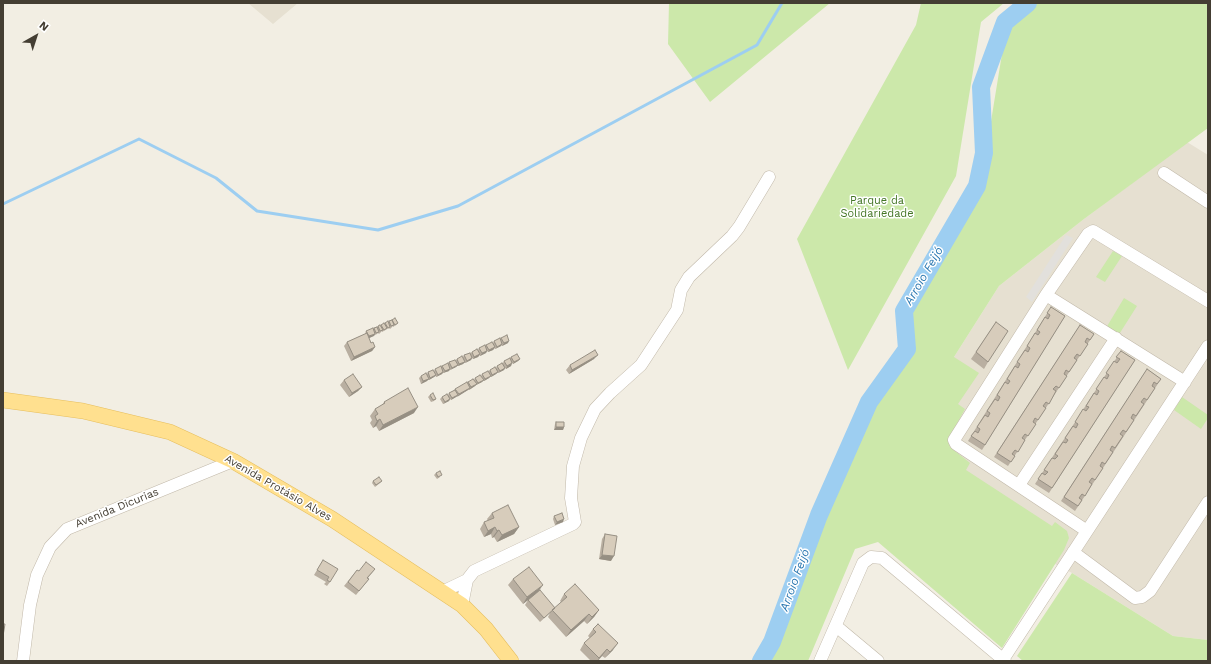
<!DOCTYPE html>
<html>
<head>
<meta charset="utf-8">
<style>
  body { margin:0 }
  #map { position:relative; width:1211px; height:664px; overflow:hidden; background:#f2eee3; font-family:"Work Sans",sans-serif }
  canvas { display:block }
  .frame { position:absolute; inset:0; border:4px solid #443e33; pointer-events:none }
  .north { position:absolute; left:16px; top:16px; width:40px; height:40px; -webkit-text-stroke:3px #fff; paint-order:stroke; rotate:39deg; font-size:11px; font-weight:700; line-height:16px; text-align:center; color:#443e33 }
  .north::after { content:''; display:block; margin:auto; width:14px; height:18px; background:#443e33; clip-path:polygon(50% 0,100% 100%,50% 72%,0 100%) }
</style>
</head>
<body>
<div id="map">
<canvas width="1211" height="664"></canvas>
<div class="frame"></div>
<div class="north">N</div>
</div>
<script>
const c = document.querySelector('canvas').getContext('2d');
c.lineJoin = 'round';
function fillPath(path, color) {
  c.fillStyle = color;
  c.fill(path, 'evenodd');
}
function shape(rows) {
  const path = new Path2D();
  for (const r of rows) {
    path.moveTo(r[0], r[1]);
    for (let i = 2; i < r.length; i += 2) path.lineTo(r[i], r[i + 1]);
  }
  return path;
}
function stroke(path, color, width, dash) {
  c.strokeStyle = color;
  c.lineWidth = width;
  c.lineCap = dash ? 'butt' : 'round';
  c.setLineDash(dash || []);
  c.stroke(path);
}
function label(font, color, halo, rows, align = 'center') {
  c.font = font + ' "Work Sans",sans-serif';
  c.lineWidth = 3;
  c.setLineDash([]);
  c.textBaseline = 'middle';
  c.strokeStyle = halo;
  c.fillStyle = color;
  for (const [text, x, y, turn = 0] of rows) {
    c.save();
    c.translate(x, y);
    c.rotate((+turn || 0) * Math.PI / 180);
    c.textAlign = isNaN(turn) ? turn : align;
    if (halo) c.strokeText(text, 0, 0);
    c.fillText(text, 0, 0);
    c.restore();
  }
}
const residential = shape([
  [248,3,298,3,273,24],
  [1187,142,1208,155,1208,640,1173,636,1072,573,1055,564,905,451,954,357,999,286,1084,219]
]);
const green = shape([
  [669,3,830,3,710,102,668,44],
  [921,3,1004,3,981,22,956,176,848,370,797,239,916,25],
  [1034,3,1208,3,1208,128,1084,219,999,286,954,357,979,373,958,404,965,409,948,440,950,447,970,463,966,470,1052,526,1055,522,1067,531,1069,538,1064,550,1002,648,878,542,855,549,808,661,765,661,775,644,837,486,872,407,910,351,908,313,980,189,1007,23],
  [1113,251,1122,256,1105,282,1096,277],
  [1124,298,1137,306,1118,336,1106,328],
  [1182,397,1208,415,1208,418,1201,429,1174,410],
  [1072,573,1173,636,1208,640,1208,661,1023,661,1017,656]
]);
const parking = shape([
  [1066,235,1073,238,1032,302,1026,297]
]);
const stream = shape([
  [3,204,139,139,216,178,257,211,378,230,458,206,757,45,782,3]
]);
const river = shape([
  [761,661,772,642,819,515,869,402,907,349,904,311,977,186,984,153,981,87,1005,22,1028,3]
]);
const minor = shape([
  [1164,173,1208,202],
  [1046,295,1185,382],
  [1019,485,1116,338],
  [1087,531,956,444,954,440,1046,295,1088,234,1093,231,1208,301],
  [1073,552,1135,598,1142,597,1150,591,1208,502],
  [442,592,467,580,474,571,573,524,575,522,571,498,573,466,581,438,595,409,610,393,641,365,677,310,681,290,689,277,732,236,739,227,769,177],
  [462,605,467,580],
  [836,626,878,661],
  [23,661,30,605,37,575,50,547,67,529,233,461],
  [820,661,863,563,871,557,882,558,1005,661],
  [1002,661,1208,346]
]);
const major = shape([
  [3,400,83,411,170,432,233,461,332,519,462,605,486,629,511,661]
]);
const wall = shape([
  [1051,307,1065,316,982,450,968,441],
  [392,320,398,323,396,325,393,327,393,326,390,329,389,328,382,332,382,331,379,334,378,333,377,334,369,338,371,343,375,347,372,351,351,361,344,346,347,342,365,334,366,331,373,329,374,328,377,327,378,326,381,326,381,325],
  [996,322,988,362,984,369,971,359],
  [1080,325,1094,334,1008,466,994,457],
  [501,338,508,343,502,346,502,345,501,346,495,349,495,348,493,350,488,352,487,351,486,353,480,356,480,355,478,357,473,359,472,358,471,360,465,363,465,362,463,364,458,366,457,366,456,367,450,370,450,369,449,371,443,373,442,374,436,377,436,376,434,377,429,380,428,379,427,381,421,384,419,378,421,376,427,374,428,372,434,371,435,369,441,367,442,366,448,364,449,362,455,361,457,359,463,357,464,355,470,354,472,352,478,350,479,348,493,343,494,341,500,339],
  [1121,351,1135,360,1049,493,1035,484],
  [511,357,520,359,518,361,513,364,512,363,511,366,506,369,505,368,504,370,498,373,498,372,496,374,491,377,490,376,489,378,484,381,483,380,482,382,476,385,475,386,469,390,469,389,468,390,456,397,451,400,450,399,449,401,443,404,440,399,442,397,448,395,449,393,467,383,468,382,474,380,475,378,481,376,482,374,488,372,490,370,496,368,497,366,503,363,504,361,510,359],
  [594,359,569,374,566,370,570,365],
  [1147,369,1161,379,1075,511,1061,501],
  [344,380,362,387,358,391,349,397,340,385],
  [430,395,436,399,434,401,431,402,428,397],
  [384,402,414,413,379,431,376,426,373,428,370,423,372,420,370,416,375,409,382,405],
  [556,422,564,427,563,430,554,430,555,424],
  [436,473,440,477,437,479,434,475],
  [373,481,382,481,380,483,375,487,372,483],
  [492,513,519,527,514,534,497,542,494,537,492,538,491,534,484,537,480,529,484,522,488,521,487,519],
  [554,516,563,522,555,525,553,519],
  [605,534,611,561,599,559,602,539],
  [323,560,330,582,327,586,324,584,326,582,314,575],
  [375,569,368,578,369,579,365,584,356,595,344,586,357,570,359,571],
  [513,579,538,591,555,608,561,602,560,601,564,594,599,610,594,617,587,624,584,621,566,637,548,617,550,613,540,622,525,605,528,600,536,594,523,604,508,585],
  [593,629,613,650,605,658,602,656,598,661,591,661,580,650,584,643,590,638,588,636]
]);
const shadedWall = shape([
  [375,334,374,336,367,339,369,336],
  [509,341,508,343,502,346,504,343],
  [502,344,501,346,495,349,497,347],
  [375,347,372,351,351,361,354,357],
  [495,347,493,350,488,352,489,350],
  [487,351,486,353,480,356,482,353],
  [480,354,478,357,473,359,474,357],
  [598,355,594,359,569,374,572,370],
  [472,358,471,360,465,363,467,361],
  [520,359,518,361,513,364,514,362],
  [465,362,463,364,458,366,459,364],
  [512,363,511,366,506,369,507,366],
  [458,365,456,367,450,370,452,368],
  [505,368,504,370,498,373,500,371],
  [450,369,449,371,443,373,445,371],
  [443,372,442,374,436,377,438,375],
  [498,372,496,374,491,377,492,375],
  [436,375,434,377,429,380,430,378],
  [491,376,489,378,484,381,485,379],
  [429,379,427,381,421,384,423,381],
  [484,380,482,382,476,385,478,383],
  [477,384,475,386,469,390,471,387],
  [362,387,358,391,349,397,352,393],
  [470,388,468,390,457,397,459,394],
  [458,395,456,397,451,400,452,398],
  [450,399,449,401,443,404,445,402],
  [418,407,414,413,379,431,383,425],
  [380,419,376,426,373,428,377,421],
  [556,427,564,427,563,430,554,430],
  [564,519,563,522,555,525,557,522],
  [495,527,491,534,484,537,488,531],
  [519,527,514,534,497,542,502,535],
  [499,530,494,537,492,538,497,531],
  [602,555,614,556,611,561,599,559],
  [543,585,538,592,523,604,527,597],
  [599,610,594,617,587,624,592,617],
  [589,614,584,621,566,637,571,630],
  [618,643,613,650,605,658,610,652],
  [607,649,602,656,597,661,599,658]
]);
const building = shape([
  [1051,307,1065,316,985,445,971,436,975,431,978,433,980,429,977,427,985,415,988,417,990,413,987,411,995,399,998,401,1000,397,997,395,1005,382,1008,384,1010,381,1007,379,1015,366,1018,368,1020,364,1017,362,1025,350,1028,352,1030,348,1027,346,1035,333,1038,335,1040,332,1037,330,1045,317,1048,319,1050,315,1047,313,1051,307],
  [395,318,398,323,395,325,392,320,395,318],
  [392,320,394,325,391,326,389,321,392,320],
  [388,321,390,327,388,328,385,323,388,321],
  [996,322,1008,331,988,362,976,352,996,322],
  [384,323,387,328,384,330,381,325,384,323],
  [380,325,383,330,380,331,378,326,380,325],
  [1080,325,1094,334,1090,340,1087,338,1085,342,1088,344,1080,356,1077,354,1074,358,1077,360,1069,372,1066,370,1064,374,1067,376,1059,388,1056,386,1053,389,1056,391,1049,404,1046,402,1043,406,1046,408,1038,420,1035,418,1033,422,1036,424,1028,436,1025,434,1022,438,1025,440,1018,452,1015,450,1012,454,1015,456,1011,462,997,453,1080,325],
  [377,327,379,332,376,333,374,328,377,327],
  [373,328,375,334,369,336,366,331,373,328],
  [367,333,371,343,373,342,375,347,354,357,347,342,367,333],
  [507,335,509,341,504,343,501,338,507,335],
  [500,338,502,344,497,347,494,341,500,338],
  [492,342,495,347,489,350,486,345,492,342],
  [485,345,487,351,482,353,479,348,485,345],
  [477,349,480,354,474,357,472,352,477,349],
  [595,350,598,355,572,370,570,365,595,350],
  [1121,351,1135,360,1052,488,1038,479,1042,473,1045,475,1048,472,1044,470,1052,458,1055,459,1058,456,1055,454,1063,442,1066,443,1068,440,1065,438,1073,426,1076,428,1078,424,1075,422,1083,409,1086,411,1089,407,1086,406,1094,393,1097,395,1099,391,1096,389,1104,377,1107,379,1109,375,1106,373,1114,361,1117,363,1120,359,1116,357,1121,351],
  [470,353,472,358,467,361,464,355,470,353],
  [517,354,520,359,514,362,511,357,517,354],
  [462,356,465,362,459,364,457,359,462,356],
  [510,358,512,363,507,366,504,361,510,358],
  [455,360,458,365,452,368,449,362,455,360],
  [448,363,450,369,445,371,442,366,448,363],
  [502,363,505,368,500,371,497,366,502,363],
  [441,366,443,372,438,375,435,369,441,366],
  [495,367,498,372,492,375,490,370,495,367],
  [1147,369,1161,379,1157,384,1154,382,1152,386,1155,388,1147,400,1144,398,1141,402,1144,404,1136,416,1133,414,1131,418,1134,420,1126,432,1123,430,1120,434,1123,436,1115,448,1112,446,1110,450,1113,452,1105,464,1102,462,1100,466,1103,468,1095,480,1092,478,1089,482,1092,484,1085,496,1082,494,1079,498,1082,500,1078,506,1064,497,1147,369],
  [433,370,436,375,430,378,428,372,433,370],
  [488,371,491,376,485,379,482,374,488,371],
  [426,373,429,379,423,381,421,376,426,373],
  [353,374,362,387,352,393,344,380,353,374],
  [480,375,484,380,478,383,475,378,480,375],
  [473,379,477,384,471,387,468,382,473,379],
  [467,382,470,388,459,394,455,389,467,382],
  [408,388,418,407,383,425,380,419,377,421,375,416,378,414,375,409,385,403,384,402,408,388],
  [455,390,458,395,452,398,449,393,455,390],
  [433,393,436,399,433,400,430,395,433,393],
  [447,394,450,399,445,402,442,397,447,394],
  [556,422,564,422,564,427,556,427,556,422],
  [440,471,442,475,438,477,436,473,440,471],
  [379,477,382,481,376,485,373,481,379,477],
  [508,505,519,527,502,535,499,530,497,531,495,527,488,531,484,522,494,518,492,513,508,505],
  [562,513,564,519,557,522,554,516,562,513],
  [605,534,617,536,614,556,602,555,605,534],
  [323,560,338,569,330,582,327,580,329,577,317,570,323,560],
  [366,562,375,569,367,578,369,579,359,591,348,582,357,570,359,571,366,562],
  [529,567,543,585,527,597,513,579,529,567],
  [575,584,599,610,592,617,589,614,571,630,552,610,567,597,564,594,575,584],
  [540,590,555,608,544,618,528,600,540,590],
  [3,624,5,624,3,636,3,624],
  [598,624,618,643,610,652,607,649,599,658,584,643,596,632,593,629,598,624]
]);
const parkNames = [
  ["Parque da",877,201],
  ["Solidariedade",877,214]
];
const streetNames = [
  ["Avenida Protásio Alves",278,488,30],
  ["Avenida Dicurias",117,508,-22]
];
const waterNames = [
  ["Arroio Feijó",924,276,-60],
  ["Arroio Feijó",795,580,-70]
];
fillPath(residential, '#e6e0d1');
fillPath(green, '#cce8aa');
fillPath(parking, '#e2e0dc');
stroke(stream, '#9dcef1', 3);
stroke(river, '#9dcef1', 18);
stroke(minor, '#c1b8a9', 13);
stroke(major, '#e6be5e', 16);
stroke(minor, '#fff', 12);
stroke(major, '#ffe08f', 15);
fillPath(wall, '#b9afa1');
fillPath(shadedWall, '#968f83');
fillPath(building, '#d7ccbb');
stroke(building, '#968f83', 1);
label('11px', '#447626', '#fff', parkNames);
label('11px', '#443e33', '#fff', streetNames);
label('italic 12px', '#2b78b1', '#fff', waterNames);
</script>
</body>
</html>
